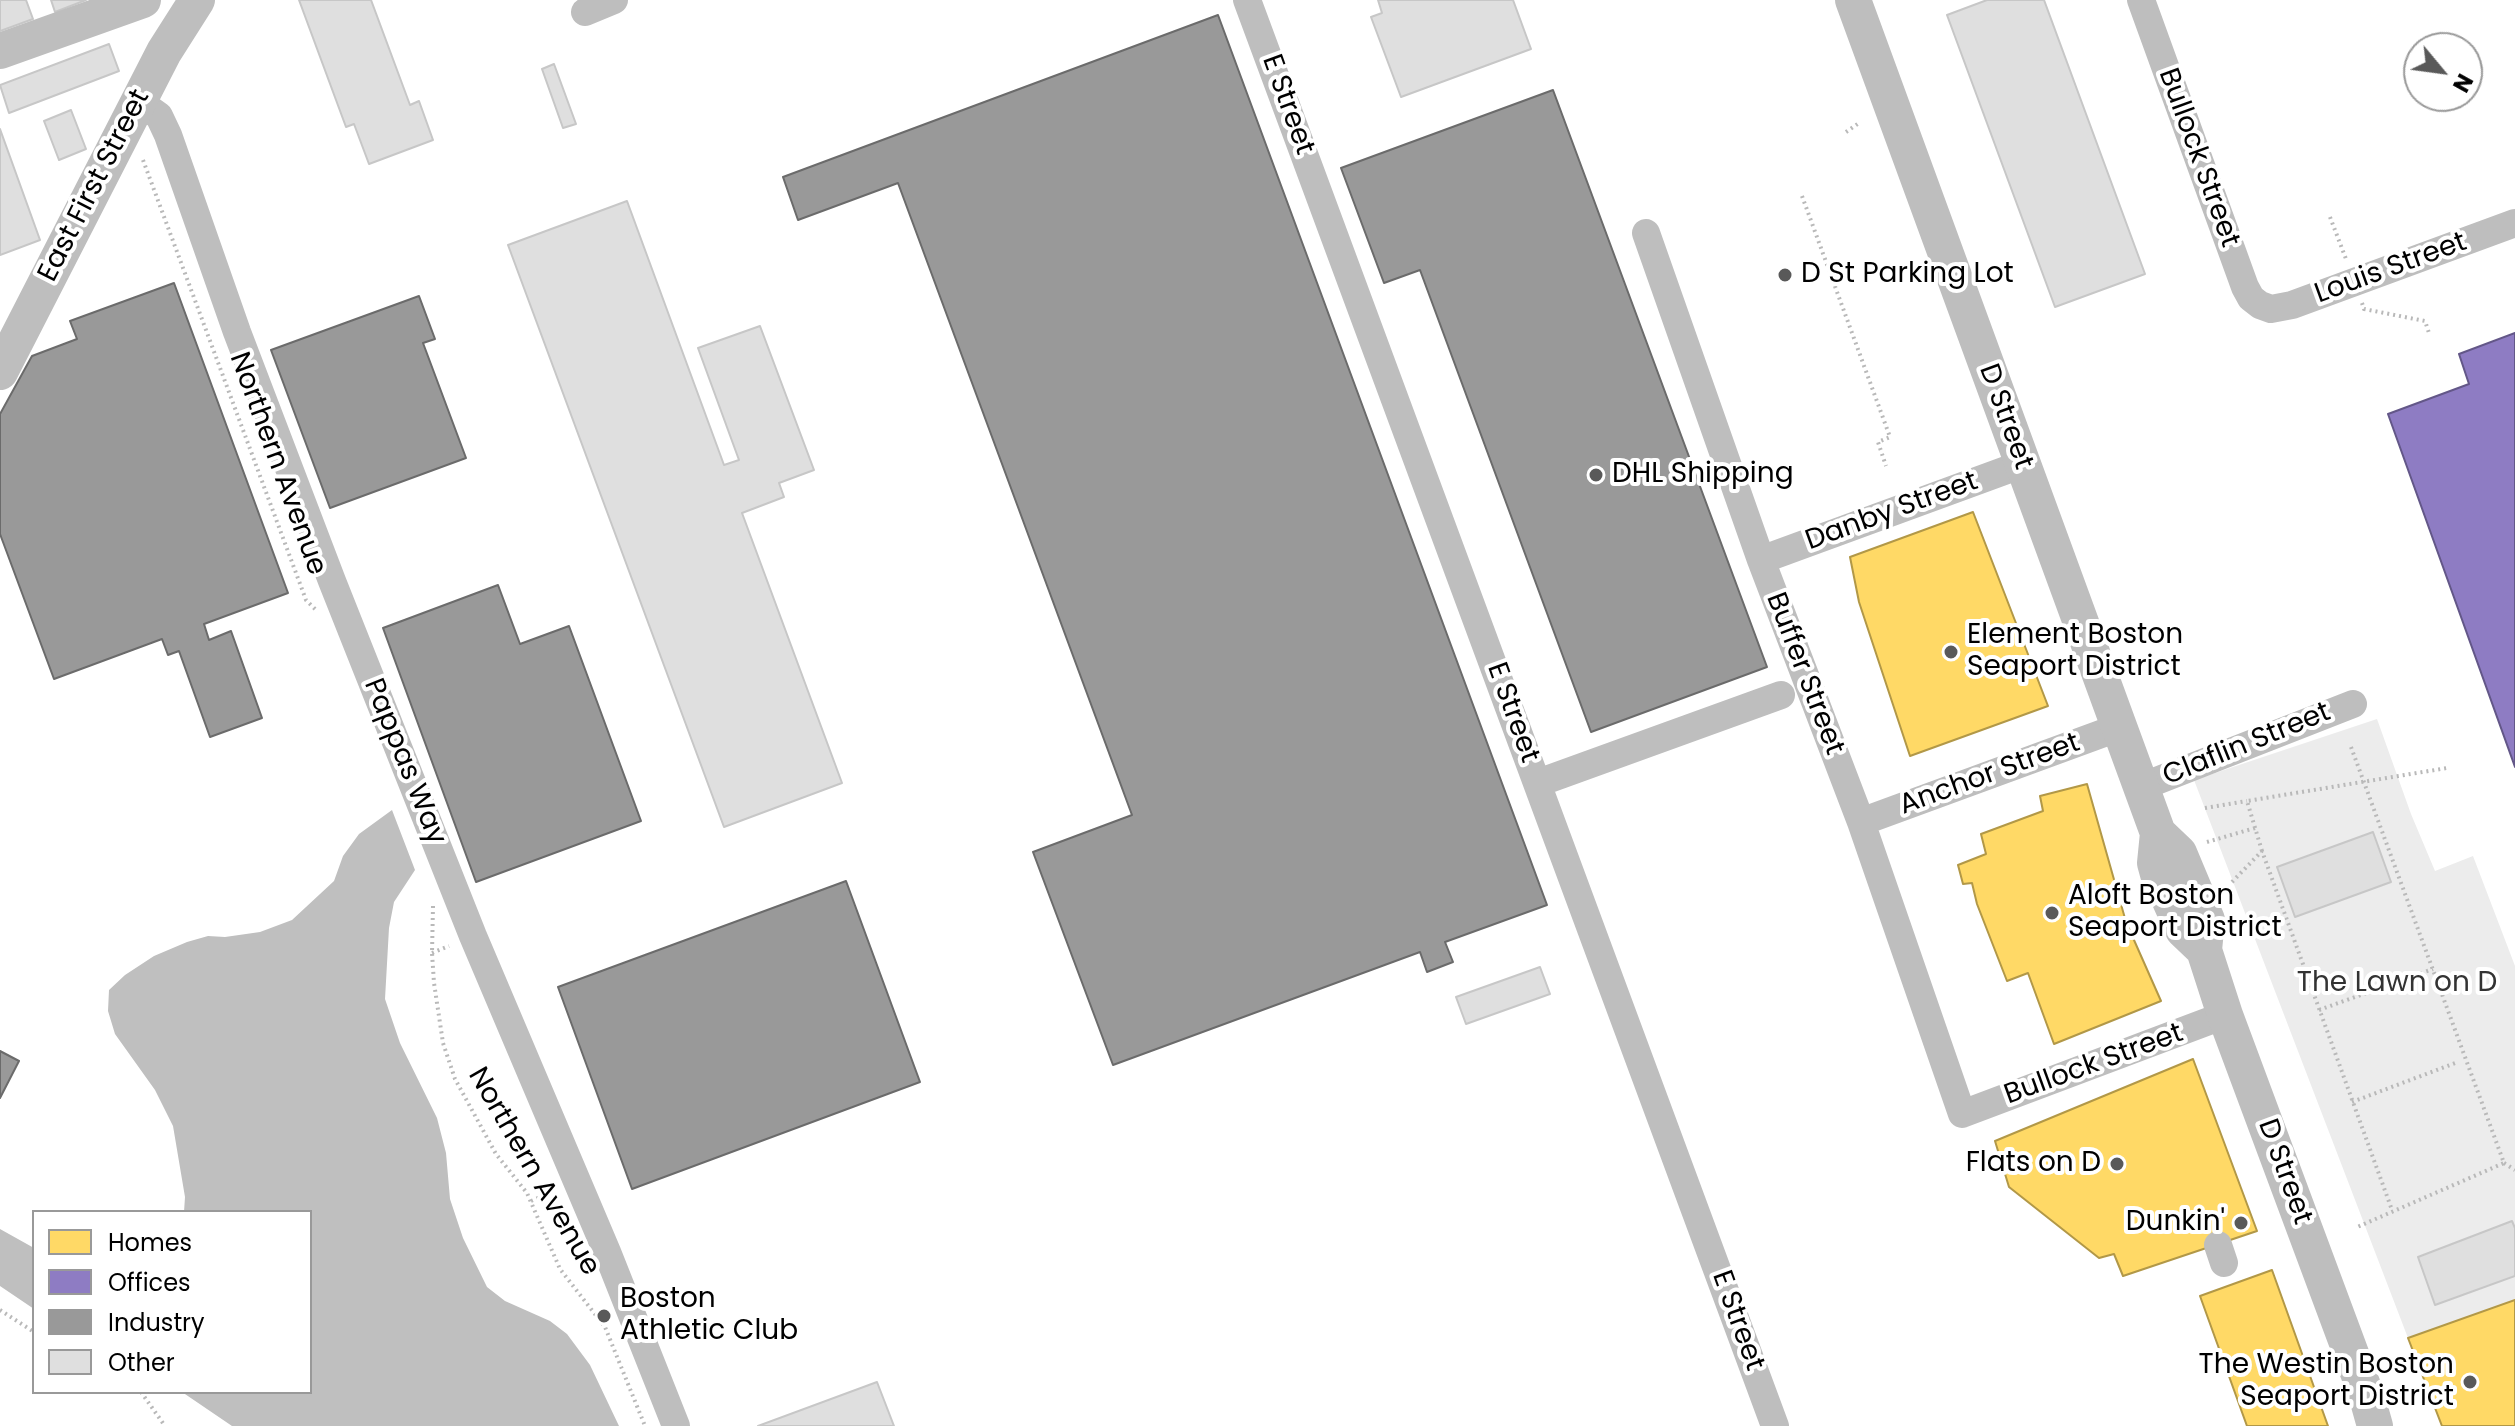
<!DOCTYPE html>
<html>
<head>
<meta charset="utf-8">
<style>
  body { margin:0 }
  #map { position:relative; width:2515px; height:1426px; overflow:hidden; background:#fff; font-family:Poppins,sans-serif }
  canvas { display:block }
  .legend { position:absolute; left:32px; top:1210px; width:280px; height:184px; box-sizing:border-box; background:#fff; border:2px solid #999; margin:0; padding:10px 14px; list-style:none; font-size:24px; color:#000 }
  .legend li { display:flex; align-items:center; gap:16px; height:40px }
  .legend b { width:40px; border:2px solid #999 }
  .north { position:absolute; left:2403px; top:32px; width:80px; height:80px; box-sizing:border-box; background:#fff; border:2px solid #999; border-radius:50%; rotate:119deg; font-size:22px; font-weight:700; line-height:32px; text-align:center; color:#000 }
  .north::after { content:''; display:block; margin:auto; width:28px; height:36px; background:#595959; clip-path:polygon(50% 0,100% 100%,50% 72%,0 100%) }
</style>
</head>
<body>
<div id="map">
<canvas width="2515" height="1426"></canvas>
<ul class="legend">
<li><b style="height:22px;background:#ffd966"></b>Homes</li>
<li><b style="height:22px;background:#8e7cc3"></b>Offices</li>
<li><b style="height:22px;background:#999"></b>Industry</li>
<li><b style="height:22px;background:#dfdfdf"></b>Other</li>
</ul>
<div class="north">N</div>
</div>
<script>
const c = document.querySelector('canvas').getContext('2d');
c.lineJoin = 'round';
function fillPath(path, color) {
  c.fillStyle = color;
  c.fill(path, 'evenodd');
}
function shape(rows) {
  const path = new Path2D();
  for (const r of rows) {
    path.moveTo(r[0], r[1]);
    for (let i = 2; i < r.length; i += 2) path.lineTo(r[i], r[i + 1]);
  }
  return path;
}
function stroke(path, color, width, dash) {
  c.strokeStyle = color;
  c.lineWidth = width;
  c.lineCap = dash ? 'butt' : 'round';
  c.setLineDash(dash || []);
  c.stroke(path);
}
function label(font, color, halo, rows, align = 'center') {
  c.font = font + ' Poppins,sans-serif';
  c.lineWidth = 8;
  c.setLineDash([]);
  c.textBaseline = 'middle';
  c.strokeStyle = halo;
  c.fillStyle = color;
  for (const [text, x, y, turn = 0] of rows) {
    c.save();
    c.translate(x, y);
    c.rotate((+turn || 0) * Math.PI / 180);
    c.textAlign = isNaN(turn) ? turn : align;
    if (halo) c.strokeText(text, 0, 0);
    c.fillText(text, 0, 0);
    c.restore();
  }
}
const green = shape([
  [2377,719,2411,814,2435,871,2473,856,2515,966,2515,1300,2408,1338,2194,780]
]);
const water = shape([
  [392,810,415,870,394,902,389,928,385,999,400,1043,437,1118,446,1153,450,1199,463,1238,487,1287,505,1301,550,1321,567,1334,590,1365,619,1426,232,1426,182,1392,310,1392,310,1212,184,1212,185,1197,173,1126,155,1090,115,1034,108,1011,109,990,125,975,154,956,187,942,208,936,225,937,260,932,292,920,334,881,343,856,359,834],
  [0,1229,34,1248,34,1309,0,1286]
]);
const homes = shape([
  [1973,512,2048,706,1910,756,1859,602,1850,557,1973,512],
  [2087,784,2126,922,2161,1001,2054,1044,2028,973,2007,981,1977,904,1972,883,1963,884,1958,865,1986,854,1981,834,2043,811,2040,796,2087,784],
  [2193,1059,2257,1231,2123,1276,2114,1254,2099,1258,2009,1187,1995,1141,2193,1059],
  [2272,1270,2328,1426,2247,1426,2200,1296,2272,1270],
  [2515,1300,2515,1426,2442,1426,2408,1338,2515,1300]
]);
const offices = shape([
  [2515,333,2515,767,2388,414,2469,384,2459,354,2515,333]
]);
const industry = shape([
  [1218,15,1547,905,1445,942,1453,962,1427,972,1420,952,1113,1065,1033,852,1132,815,898,183,798,220,783,177,1218,15],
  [1553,90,1767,667,1591,732,1420,270,1384,283,1341,168,1553,90],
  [174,283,288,593,204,624,209,640,231,631,262,718,210,737,179,651,168,655,162,639,54,679,0,534,0,414,32,356,77,339,70,321,174,283],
  [419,296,435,339,423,343,466,458,330,508,271,350,419,296],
  [498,585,520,644,569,626,641,821,476,882,383,628,498,585],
  [846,881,920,1082,632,1189,558,987,846,881],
  [0,1051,19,1061,0,1098,0,1051]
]);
const building = shape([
  [0,0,26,0,33,19,0,31,0,0],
  [51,0,86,0,55,12,51,0],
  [299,0,371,0,410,105,419,101,433,140,369,164,354,124,346,127,299,0],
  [1378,0,1513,0,1531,49,1401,97,1371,17,1382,13,1378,0],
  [1987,0,2044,0,2145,274,2055,307,1947,15,1987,0],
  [109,44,119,71,9,113,0,85,109,44],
  [554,64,576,124,563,128,542,69,554,64],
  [71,110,86,149,59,160,44,121,71,110],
  [0,129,40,240,0,255,0,129],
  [627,201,724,465,739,460,698,348,760,326,814,470,779,483,784,497,742,513,842,783,724,827,508,245,627,201],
  [2373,832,2391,882,2295,917,2277,867,2373,832],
  [1540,967,1550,994,1466,1024,1456,997,1540,967],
  [2512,1221,2515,1228,2515,1276,2435,1305,2418,1257,2512,1221],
  [877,1382,894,1426,758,1426,877,1382]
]);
const path = shape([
  [1846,132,1859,123],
  [143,160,306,600,316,610],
  [1802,196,1890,437,1878,442,1886,466],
  [2330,217,2346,259],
  [2362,303,2364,309,2425,321,2429,333],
  [2351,747,2504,1163,2355,1228],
  [2205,808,2247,801],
  [2207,842,2255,828],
  [2262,851,2247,801,2447,768],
  [2232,882,2262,851,2392,1210],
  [433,906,432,953,434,983,443,1043,455,1079,496,1154,527,1193,560,1269,605,1327,645,1426],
  [432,953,449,946],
  [2319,1010,2433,969],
  [2352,1102,2458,1062],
  [2504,1163,2515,1170],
  [531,1201,555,1191],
  [0,1310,34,1332],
  [141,1392,165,1426]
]);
const minor = shape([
  [1247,0,1775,1426],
  [2141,0,2245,287,2251,298,2260,305,2271,309,2292,305,2515,223],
  [585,12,614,0],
  [138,101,159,116,168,135,237,332,332,581,473,936,607,1252,676,1426],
  [1646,233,1761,560,1861,822,1962,1114,2225,1015],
  [1761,560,2023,464],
  [1538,783,1781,695],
  [2141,787,2353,704],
  [1861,822,2120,727],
  [2218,1245,2224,1263]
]);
const major = shape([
  [1853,0,2158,833,2155,863,2158,874,2183,930,2204,950],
  [0,51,143,0],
  [0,372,164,52,197,0],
  [2158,833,2179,853,2207,920,2204,950,2225,1015,2366,1394,2375,1426]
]);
const markers = [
  [1785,275,8,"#595959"],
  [1596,475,8,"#595959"],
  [1951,652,8,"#595959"],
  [2052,913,8,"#595959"],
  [2117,1164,8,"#595959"],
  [2241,1223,8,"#595959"],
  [604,1316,8,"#595959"],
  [2470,1382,8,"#595959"]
];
const streetNames = [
  ["E Street",1287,105,70],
  ["Bullock Street",2198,158,70],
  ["East First Street",95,186,-63],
  ["Louis Street",2391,269,-20],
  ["D Street",2005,417,70],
  ["Northern Avenue",277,464,70],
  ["Danby Street",1892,512,-20],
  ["Buffer Street",1804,674,69],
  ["E Street",1512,713,70],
  ["Claflin Street",2247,745,-22],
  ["Pappas Way",404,762,68],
  ["Anchor Street",1990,775,-20],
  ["Bullock Street",2094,1065,-20],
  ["Northern Avenue",533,1172,60],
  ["D Street",2284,1172,70],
  ["E Street",1737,1321,70]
];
const poiNames = [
  ["D St Parking Lot",1801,275],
  ["DHL Shipping",1612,475],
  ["Element Boston",1967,636],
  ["Seaport District",1967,668],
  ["Aloft Boston",2068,897],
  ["Seaport District",2068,929],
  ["Flats on D",2101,1164,"right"],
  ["Dunkin'",2225,1223,"right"],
  ["Boston",620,1300],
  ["Athletic Club",620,1332],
  ["The Westin Boston",2454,1366,"right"],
  ["Seaport District",2454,1398,"right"]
];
const parkNames = [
  ["The Lawn on D",2397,984]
];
fillPath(green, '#ececec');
fillPath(water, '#bfbfbf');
fillPath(homes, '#ffd966');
stroke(homes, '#b29847', 2);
fillPath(offices, '#8e7cc3');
stroke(offices, '#635788', 2);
fillPath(industry, '#999');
stroke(industry, '#6b6b6b', 2);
fillPath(building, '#dfdfdf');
stroke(building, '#c7c7c7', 2);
stroke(path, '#b9b9b9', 4, [2, 4]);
stroke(minor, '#bebebe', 28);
stroke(major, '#bebebe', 36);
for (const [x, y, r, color] of markers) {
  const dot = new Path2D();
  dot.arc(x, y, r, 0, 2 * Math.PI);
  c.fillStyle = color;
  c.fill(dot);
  stroke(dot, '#fff', 3);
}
label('28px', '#000', '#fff', streetNames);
label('28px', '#000', '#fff', poiNames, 'left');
label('28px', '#333', '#fff', parkNames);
</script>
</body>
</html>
